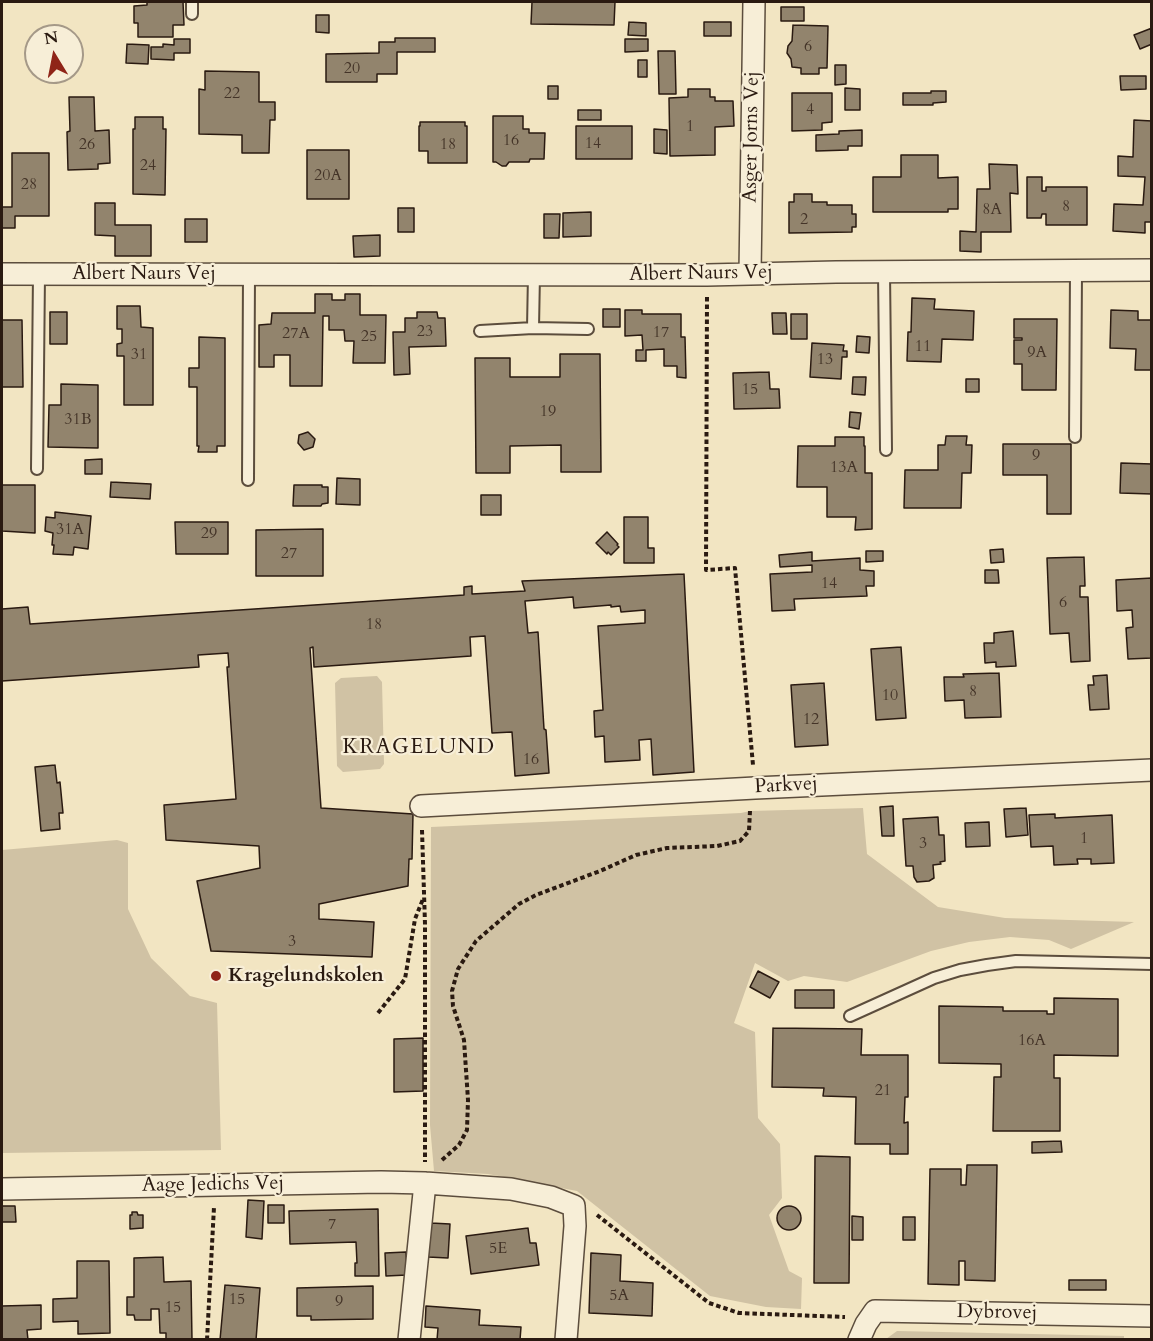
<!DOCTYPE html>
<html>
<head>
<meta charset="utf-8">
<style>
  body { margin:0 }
  #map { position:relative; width:1153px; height:1341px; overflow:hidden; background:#f2e5c2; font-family:Cardo,serif }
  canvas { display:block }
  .frame { position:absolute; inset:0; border:3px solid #2a1a11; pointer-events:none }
  .north { position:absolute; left:24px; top:24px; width:60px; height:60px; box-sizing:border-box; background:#f7eed7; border:2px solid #a59988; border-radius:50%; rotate:350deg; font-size:16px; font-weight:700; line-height:24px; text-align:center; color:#2a1a11 }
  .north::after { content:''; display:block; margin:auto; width:21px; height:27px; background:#8f2418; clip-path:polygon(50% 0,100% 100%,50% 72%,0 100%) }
</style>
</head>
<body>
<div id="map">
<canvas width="1153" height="1341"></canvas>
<div class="frame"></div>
<div class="north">N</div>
</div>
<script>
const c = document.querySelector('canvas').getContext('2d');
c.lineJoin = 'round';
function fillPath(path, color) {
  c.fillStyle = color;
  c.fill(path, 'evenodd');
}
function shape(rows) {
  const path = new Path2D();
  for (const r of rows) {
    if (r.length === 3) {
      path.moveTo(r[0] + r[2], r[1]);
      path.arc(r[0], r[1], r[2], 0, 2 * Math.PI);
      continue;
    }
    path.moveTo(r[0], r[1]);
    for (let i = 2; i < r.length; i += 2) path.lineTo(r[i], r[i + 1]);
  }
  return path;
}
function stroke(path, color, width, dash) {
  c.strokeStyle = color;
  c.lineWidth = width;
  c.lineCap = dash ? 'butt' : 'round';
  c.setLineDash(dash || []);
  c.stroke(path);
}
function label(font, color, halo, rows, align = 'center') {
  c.font = font + ' Cardo,serif';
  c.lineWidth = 4.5;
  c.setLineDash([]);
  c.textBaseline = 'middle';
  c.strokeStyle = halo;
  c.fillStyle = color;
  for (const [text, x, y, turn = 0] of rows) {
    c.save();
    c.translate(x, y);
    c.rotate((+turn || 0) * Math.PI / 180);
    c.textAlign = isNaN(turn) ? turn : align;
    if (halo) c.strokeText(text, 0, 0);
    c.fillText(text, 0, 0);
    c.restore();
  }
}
const green = shape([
  [377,676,382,682,384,764,380,769,343,772,337,766,335,683,341,678],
  [863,808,867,854,938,907,1005,918,1134,922,1071,949,1049,940,1010,937,969,942,931,951,847,982,804,976,788,981,755,963,734,1023,755,1032,758,1118,780,1144,782,1198,769,1215,789,1271,802,1278,801,1309,766,1307,710,1296,577,1191,488,1174,434,1171,430,1125,431,827,741,813,750,811],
  [117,840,128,843,128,909,151,958,190,996,217,1003,221,1150,2,1153,2,850],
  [897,1331,1124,1336,1124,1339,886,1339]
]);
const building = shape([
  [147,2,183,2,184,25,173,25,173,37,138,37,138,23,134,23,134,6,147,5,147,2],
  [532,2,615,2,614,25,531,24,532,2],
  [781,7,804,7,804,21,781,21,781,7],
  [316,15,329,15,329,33,316,32,316,15],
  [629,22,646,23,646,36,628,35,629,22],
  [704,22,731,22,731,36,704,36,704,22],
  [793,25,828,26,827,68,819,68,819,74,801,74,801,68,792,67,791,59,787,53,788,46,792,41,793,25],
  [1152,28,1152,44,1140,49,1134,35,1152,28],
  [395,38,435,38,435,52,397,52,397,74,377,74,377,82,326,82,326,54,379,53,379,42,395,42,395,38],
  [174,39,190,39,190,53,174,53,174,60,151,59,151,47,163,47,163,44,174,45,174,39],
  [625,39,648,39,648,51,625,52,625,39],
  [127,44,149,45,148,64,126,63,127,44],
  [658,51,675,51,676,94,659,94,658,51],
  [638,60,647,60,647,77,638,77,638,60],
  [835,65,846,65,846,84,835,85,835,65],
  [205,71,259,72,259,102,275,102,275,120,270,120,269,153,242,153,242,135,199,134,199,89,205,90,205,71],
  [1120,76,1146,76,1146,89,1121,90,1120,76],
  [548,86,558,86,558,99,548,99,548,86],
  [845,88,860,89,860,110,845,110,845,88],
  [688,89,710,89,710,97,715,97,715,101,733,101,734,126,715,127,715,155,670,156,669,98,688,97,688,89],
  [931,91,946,91,946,102,933,103,933,105,903,105,903,93,931,93,931,91],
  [792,93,832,93,832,122,822,123,822,130,792,131,792,93],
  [69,97,94,97,95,131,109,130,110,163,98,164,98,169,68,170,67,132,70,131,69,97],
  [578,110,601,110,601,120,578,120,578,110],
  [493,116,523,116,523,129,529,129,529,133,545,133,544,159,530,159,529,162,509,162,506,166,502,166,496,162,493,162,493,116],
  [135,117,163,117,163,129,166,129,165,195,133,194,133,129,135,129,135,117],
  [1134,120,1152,121,1152,222,1145,222,1145,233,1113,231,1114,204,1143,205,1145,177,1118,176,1118,156,1133,157,1134,120],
  [420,122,465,122,465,126,467,126,467,163,428,163,428,151,419,151,419,126,420,126,420,122],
  [576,126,632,126,632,159,576,159,576,126],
  [654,129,667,130,667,154,654,153,654,129],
  [862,130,862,146,848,146,848,150,816,151,816,135,839,134,839,131,862,130],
  [307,150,349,150,349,199,307,199,307,150],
  [12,153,49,153,49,216,15,216,15,228,2,228,2,207,12,207,12,153],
  [901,155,938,155,938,178,958,177,958,209,948,209,948,212,873,212,873,177,901,177,901,155],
  [989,164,1017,165,1018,194,1010,193,1011,232,981,232,981,252,960,251,960,231,976,232,977,189,990,189,989,164],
  [1027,177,1042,177,1042,191,1046,191,1046,187,1087,187,1087,225,1046,225,1046,214,1042,214,1041,218,1027,218,1027,177],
  [794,194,812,194,812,202,827,202,827,205,852,205,852,214,856,214,856,227,852,227,852,232,789,233,789,202,794,202,794,194],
  [95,203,115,203,115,225,151,225,151,256,115,256,115,236,95,235,95,203],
  [398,208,414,208,414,232,398,232,398,208],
  [591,212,591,236,563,237,563,213,591,212],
  [544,214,560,214,559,238,544,238,544,214],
  [185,219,207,219,207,242,185,242,185,219],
  [380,235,380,256,354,257,353,236,380,235],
  [315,294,332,294,332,300,345,300,345,294,360,294,360,315,386,315,385,363,353,363,354,341,345,341,344,330,329,330,329,316,323,316,322,386,290,386,290,355,274,355,274,367,259,367,259,325,271,324,272,313,315,313,315,294],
  [912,298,935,299,934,309,974,311,973,340,942,339,941,362,907,361,908,332,911,332,912,298],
  [117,306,140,306,141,327,153,328,153,405,124,405,124,356,117,356,117,344,122,343,122,329,117,329,117,306],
  [603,309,620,309,620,327,603,327,603,309],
  [625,310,642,310,642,314,681,314,681,337,685,337,686,378,677,377,677,366,664,366,664,349,646,350,646,361,636,361,636,350,643,350,642,335,625,336,625,310],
  [1111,310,1138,311,1138,320,1152,320,1152,370,1135,370,1136,349,1110,348,1111,310],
  [50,312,67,312,67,344,50,344,50,312],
  [417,312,437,312,438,318,445,318,446,346,409,347,410,374,394,375,393,332,405,332,405,318,417,318,417,312],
  [772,313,786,313,787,334,773,334,772,313],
  [791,314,807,314,807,339,791,339,791,314],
  [1014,319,1057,319,1056,390,1022,390,1022,364,1014,364,1014,340,1022,340,1022,338,1014,338,1014,319],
  [2,320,22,320,23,387,2,387,2,320],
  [857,336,870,337,869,353,856,352,857,336],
  [199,337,225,338,225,446,217,446,217,452,198,452,199,446,197,446,197,387,189,387,189,368,199,368,199,337],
  [812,343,844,345,843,351,847,351,847,357,842,357,841,379,810,377,812,343],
  [560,354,600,354,601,472,561,472,561,445,510,446,510,473,476,473,475,358,510,358,510,377,560,377,560,354],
  [769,372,770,389,779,389,780,408,734,409,733,373,769,372],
  [853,377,866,377,865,395,852,394,853,377],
  [966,379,979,379,979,392,966,392,966,379],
  [61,384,98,385,98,448,48,447,49,405,61,405,61,384],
  [850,412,861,413,859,429,849,427,850,412],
  [308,432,315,439,313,447,304,450,298,443,299,435,308,432],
  [946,436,967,436,966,445,972,445,971,473,962,473,961,508,904,508,905,470,938,470,938,445,945,445,946,436],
  [835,437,864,437,864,446,865,446,865,473,872,473,872,529,855,530,856,517,827,517,827,487,797,487,798,446,835,446,835,437],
  [1003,444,1071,444,1071,514,1047,514,1047,475,1003,475,1003,444],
  [102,459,102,474,85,474,85,460,102,459],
  [1121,463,1152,464,1152,494,1120,493,1121,463],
  [337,478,360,479,360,505,336,504,337,478],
  [111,482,151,484,150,499,110,497,111,482],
  [2,485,35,485,35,533,2,531,2,485],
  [294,485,322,485,322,487,328,487,328,503,322,504,321,506,293,506,294,485],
  [481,495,501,495,501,515,481,515,481,495],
  [55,512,91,516,88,549,74,547,73,555,53,554,54,545,52,545,53,533,45,531,46,517,55,518,55,512],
  [624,517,648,517,648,548,654,548,654,563,624,563,624,517],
  [175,522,228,522,228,554,176,554,175,522],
  [323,529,323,576,256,576,256,530,323,529],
  [607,532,618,544,617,545,619,547,611,555,608,552,607,554,596,543,607,532],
  [1003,549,1004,562,991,563,990,550,1003,549],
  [866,551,883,551,883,561,866,562,866,551],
  [812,552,812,561,860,558,860,570,874,571,874,586,866,586,867,596,794,599,795,610,772,611,770,574,812,572,812,565,780,567,779,555,812,552],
  [1084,557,1085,586,1080,586,1080,597,1088,597,1090,661,1071,662,1069,633,1050,634,1047,558,1084,557],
  [985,570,998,570,999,583,985,583,985,570],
  [684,574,694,772,653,775,651,739,639,740,640,760,605,762,604,736,595,737,594,711,603,710,598,626,645,623,645,610,621,612,620,606,611,607,611,605,574,608,573,597,525,601,528,633,538,632,544,729,546,730,549,773,515,776,512,732,492,733,485,636,470,637,471,656,314,667,313,647,310,648,321,808,413,814,412,859,409,859,408,886,319,904,319,919,374,922,372,957,211,951,197,881,260,868,259,846,166,840,164,805,236,799,227,667,229,667,228,653,198,655,199,667,2,681,2,609,28,607,30,624,464,595,464,587,472,586,472,594,525,591,522,581,684,574],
  [1152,578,1152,658,1128,659,1126,628,1133,627,1132,610,1117,611,1116,580,1152,578],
  [1013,631,1016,666,996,667,996,662,985,663,984,643,994,643,994,633,1013,631],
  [901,647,906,718,876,720,871,649,901,647],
  [999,673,1001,717,965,718,964,700,945,701,944,677,964,677,963,674,999,673],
  [1107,675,1109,709,1090,710,1088,685,1094,685,1093,676,1107,675],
  [824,683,828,745,795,747,791,685,824,683],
  [55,765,57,783,60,782,63,813,59,813,60,829,41,831,35,767,55,765],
  [893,806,894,836,882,836,880,807,893,806],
  [1026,808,1028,835,1006,837,1004,809,1026,808],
  [1055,814,1055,818,1112,815,1114,863,1091,864,1091,859,1077,859,1078,864,1054,865,1053,846,1031,847,1029,815,1055,814],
  [938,817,939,835,944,835,945,861,940,862,941,864,933,865,934,878,929,881,917,882,914,877,913,866,906,866,903,819,938,817],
  [989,822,990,846,966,847,965,823,989,822],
  [758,971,779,982,770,998,750,987,758,971],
  [795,990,834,990,834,1008,795,1008,795,990],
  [1054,998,1118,999,1118,1056,1054,1055,1054,1078,1060,1078,1060,1131,993,1131,994,1077,1001,1077,1001,1064,939,1063,939,1006,1003,1007,1003,1011,1047,1011,1047,1014,1054,1014,1054,998],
  [773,1028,862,1029,861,1055,908,1055,908,1097,905,1097,904,1123,908,1122,908,1154,890,1154,890,1144,855,1144,856,1097,823,1096,824,1088,772,1087,773,1028],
  [423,1038,423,1091,394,1092,394,1039,423,1038],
  [1061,1141,1062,1152,1032,1153,1032,1142,1061,1141],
  [815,1156,850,1157,849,1283,814,1283,815,1156],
  [967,1165,997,1165,995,1281,965,1280,965,1261,959,1261,959,1285,928,1284,930,1169,961,1169,961,1185,966,1185,967,1165],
  [248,1200,264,1201,262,1239,246,1237,248,1200],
  [268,1205,284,1205,284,1223,268,1223,268,1205],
  [2,1206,15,1206,16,1222,2,1222,2,1206],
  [789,1218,12],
  [378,1209,379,1276,355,1276,355,1263,357,1263,356,1242,290,1244,289,1211,378,1209],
  [132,1212,137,1212,138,1215,143,1215,143,1228,130,1229,130,1215,132,1215,132,1212],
  [852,1216,863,1217,863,1240,852,1240,852,1216],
  [903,1217,915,1217,915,1240,903,1240,903,1217],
  [431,1223,450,1224,448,1258,428,1257,431,1223],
  [528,1228,530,1243,536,1243,539,1265,471,1274,466,1236,528,1228],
  [406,1252,407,1275,386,1276,385,1253,406,1252],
  [591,1253,621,1255,620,1281,653,1283,652,1316,589,1313,591,1253],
  [163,1257,164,1282,191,1281,192,1340,166,1340,166,1333,160,1333,159,1309,151,1309,151,1320,135,1320,134,1315,127,1315,127,1297,134,1297,134,1258,163,1257],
  [77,1261,109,1261,110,1333,78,1334,78,1321,53,1322,53,1299,77,1298,77,1261],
  [1069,1280,1106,1280,1106,1290,1069,1290,1069,1280],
  [225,1285,260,1288,256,1340,220,1340,225,1285],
  [373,1286,373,1319,311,1320,311,1316,297,1316,297,1288,373,1286],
  [41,1305,41,1329,27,1330,28,1340,2,1340,2,1306,41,1305],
  [426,1306,480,1310,479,1325,521,1327,520,1340,437,1340,438,1328,425,1327,426,1306]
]);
const path = shape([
  [707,297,706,570,735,568,753,765],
  [422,830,425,924,425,1162],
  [378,1013,405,979,415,919,423,899],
  [442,1160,459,1145,467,1130,468,1100,464,1040,453,1006,452,991,458,969,476,941,519,904,536,895,600,871,636,855,667,848,717,846,740,841,749,831,750,811],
  [597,1215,709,1303,739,1313,845,1317],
  [207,1340,214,1207]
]);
const service = shape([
  [192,2,192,14],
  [884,272,886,450],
  [533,328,534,274],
  [480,331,533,328,588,329],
  [1075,437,1076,271],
  [37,469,39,274],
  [248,480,249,274],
  [850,1016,934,978,960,970,987,965,1016,961,1152,964]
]);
const minor = shape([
  [750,273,754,2],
  [2,274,707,275,836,272,1152,270],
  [421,806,755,788,1152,770],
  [2,1189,381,1182,425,1183,511,1189,551,1197,574,1206,575,1226,566,1340],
  [409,1340,425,1183],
  [859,1340,866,1324,875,1311,1152,1316]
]);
const markers = [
  [216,976,6,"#8f2418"]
];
const numberNames = [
  ["6",808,47],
  ["20",352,69],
  ["22",232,94],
  ["4",810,110],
  ["1",690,127],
  ["16",511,141],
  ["14",593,144],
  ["26",87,145],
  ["18",448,145],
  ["24",148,166],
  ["20A",328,176],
  ["28",29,185],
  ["8",1066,207],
  ["8A",992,210],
  ["2",804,220],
  ["23",425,332],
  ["17",661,333],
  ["27A",296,334],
  ["25",369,337],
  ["11",923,347],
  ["9A",1037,353],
  ["31",139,355],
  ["13",825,360],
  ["15",750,390],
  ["19",548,412],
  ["31B",78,420],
  ["9",1036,456],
  ["13A",844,468],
  ["31A",70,530],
  ["29",209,534],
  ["27",289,554],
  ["14",829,584],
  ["6",1063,603],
  ["18",374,625],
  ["8",973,692],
  ["10",890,696],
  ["12",811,720],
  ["16",531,760],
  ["1",1084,839],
  ["3",923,844],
  ["3",292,942],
  ["16A",1032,1041],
  ["21",883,1091],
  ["7",332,1225],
  ["5E",498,1249],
  ["5A",619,1296],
  ["15",237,1300],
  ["9",339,1302],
  ["15",173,1308]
];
const streetNames = [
  ["Asger Jorns Vej",752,137,-89],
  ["Albert Naurs Vej",144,274],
  ["Albert Naurs Vej",701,274,-1],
  ["Parkvej",786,786,-3],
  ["Aage Jedichs Vej",213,1185,-1],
  ["Dybrovej",997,1313,1]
];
const poiNames = [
  ["Kragelundskolen",228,976]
];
const neighbourhoodNames = [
  ["KRAGELUND",419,748]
];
fillPath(green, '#d0c2a4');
fillPath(building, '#92846d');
stroke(building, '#2a1a11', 1.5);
stroke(service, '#5c4d3d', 14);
stroke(minor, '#5c4d3d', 24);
stroke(path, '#2a1a11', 4, [4.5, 3]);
stroke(service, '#f7eed7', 10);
stroke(minor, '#f7eed7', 21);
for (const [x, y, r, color] of markers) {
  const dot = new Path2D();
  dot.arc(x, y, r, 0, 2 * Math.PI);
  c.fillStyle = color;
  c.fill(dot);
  stroke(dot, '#f7eed7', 2);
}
label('16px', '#443428', null, numberNames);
label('20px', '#2a1a11', '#f7eed7', streetNames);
label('bold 20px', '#2a1a11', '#f7eed7', poiNames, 'left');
c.letterSpacing = '1.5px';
label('21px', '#2a1a11', '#f7eed7', neighbourhoodNames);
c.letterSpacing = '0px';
</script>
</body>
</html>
